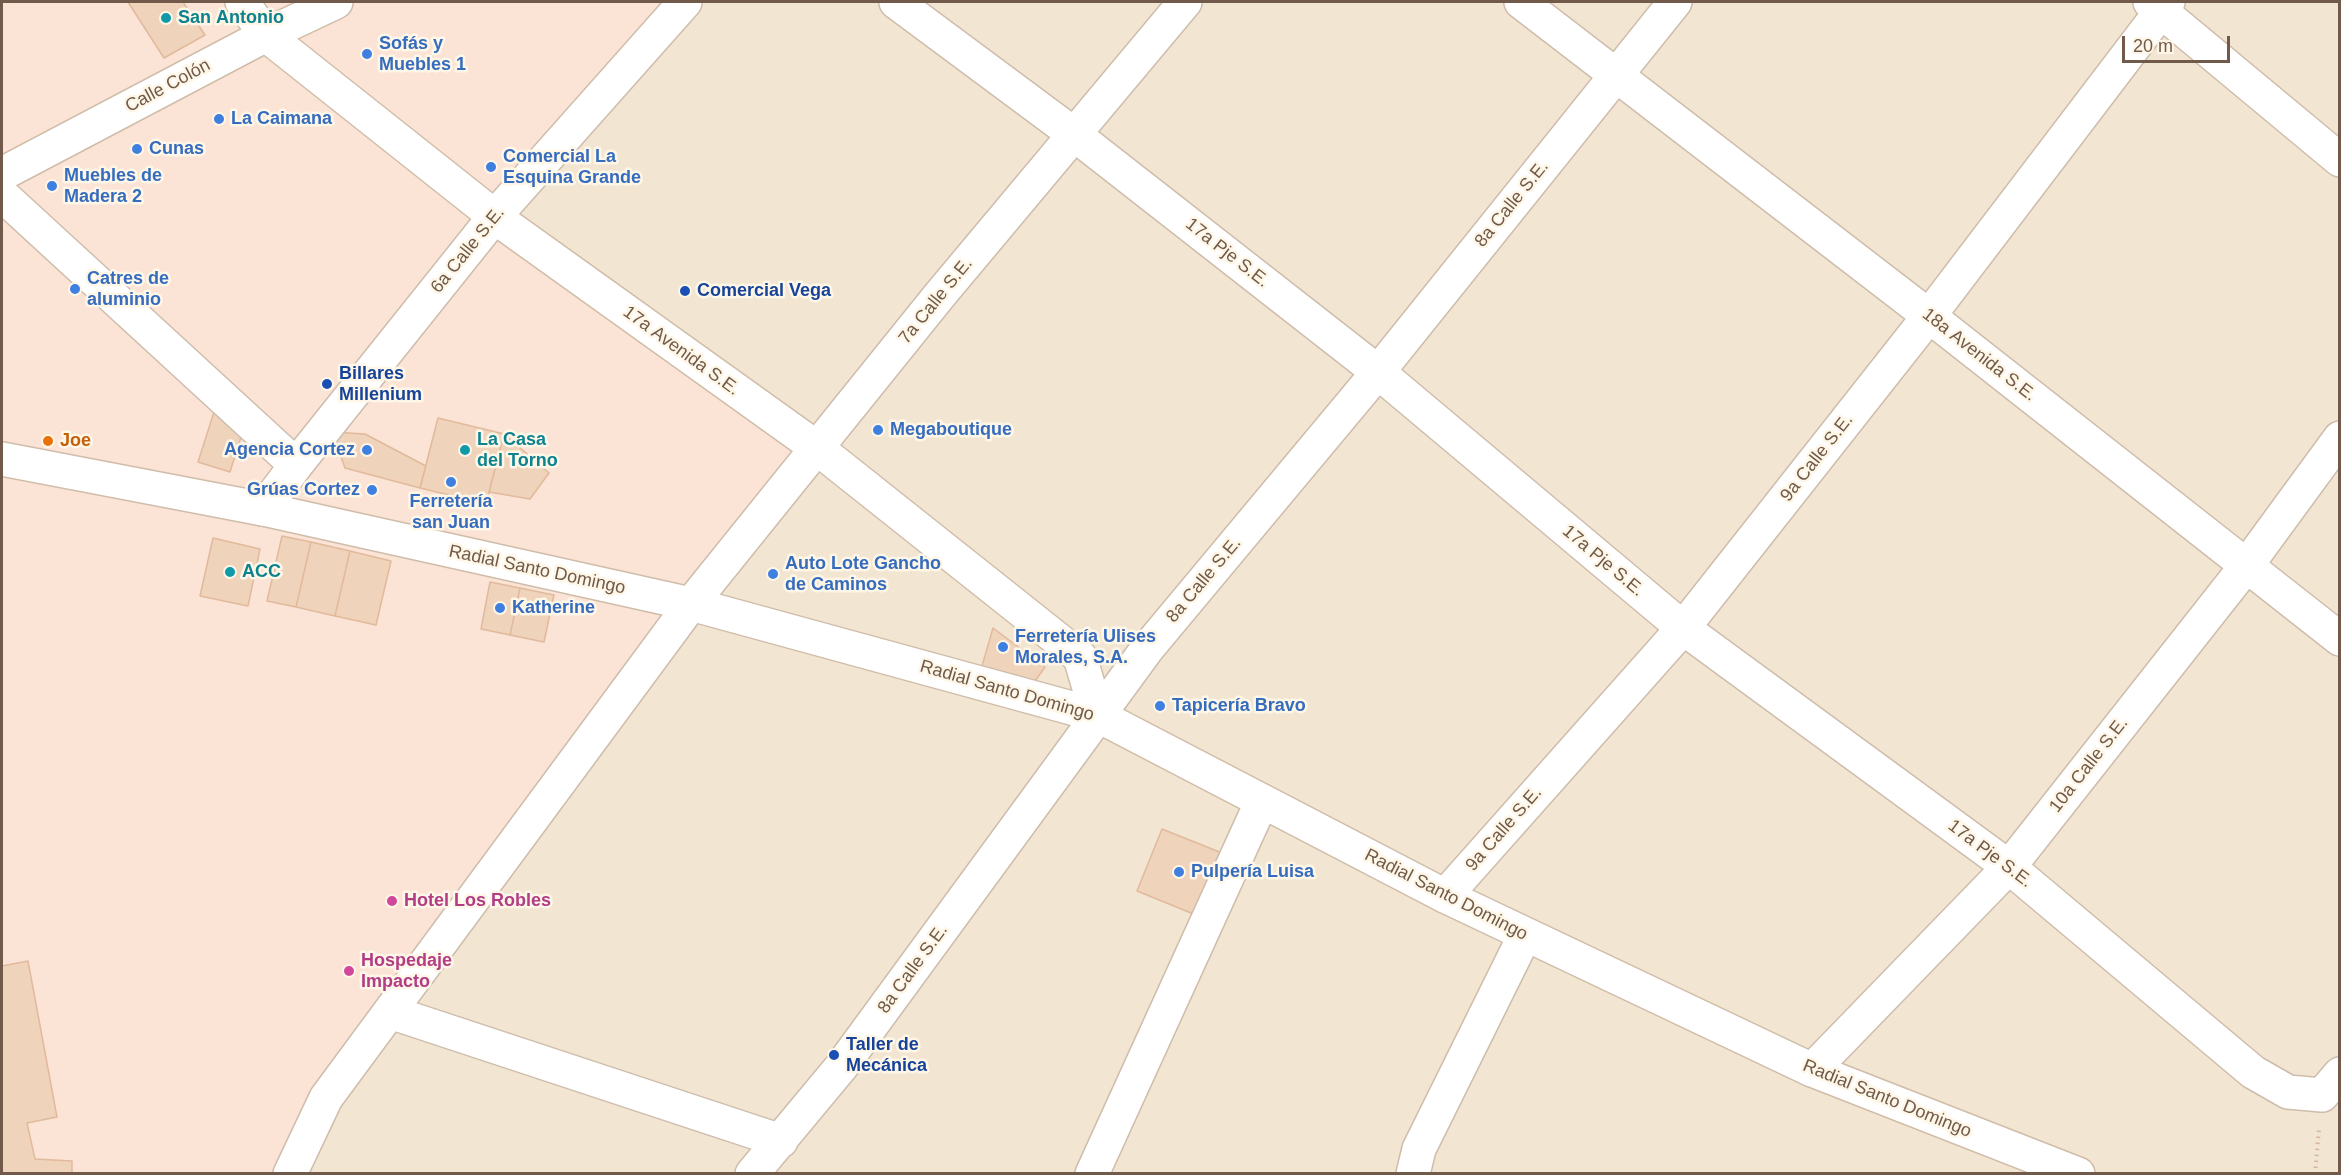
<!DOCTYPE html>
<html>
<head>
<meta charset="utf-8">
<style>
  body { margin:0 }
  #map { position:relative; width:2341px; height:1175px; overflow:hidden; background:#fbf3e2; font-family:Arial,sans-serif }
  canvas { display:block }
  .frame { position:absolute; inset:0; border:3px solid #715a4a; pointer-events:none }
  .scale { position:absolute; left:2122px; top:36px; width:108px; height:27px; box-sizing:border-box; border:3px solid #715a4a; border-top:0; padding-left:8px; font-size:18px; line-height:21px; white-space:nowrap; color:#715a4a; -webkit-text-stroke:4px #fef7e8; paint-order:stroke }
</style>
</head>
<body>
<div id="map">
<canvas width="2341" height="1175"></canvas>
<div class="frame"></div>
<div class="scale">20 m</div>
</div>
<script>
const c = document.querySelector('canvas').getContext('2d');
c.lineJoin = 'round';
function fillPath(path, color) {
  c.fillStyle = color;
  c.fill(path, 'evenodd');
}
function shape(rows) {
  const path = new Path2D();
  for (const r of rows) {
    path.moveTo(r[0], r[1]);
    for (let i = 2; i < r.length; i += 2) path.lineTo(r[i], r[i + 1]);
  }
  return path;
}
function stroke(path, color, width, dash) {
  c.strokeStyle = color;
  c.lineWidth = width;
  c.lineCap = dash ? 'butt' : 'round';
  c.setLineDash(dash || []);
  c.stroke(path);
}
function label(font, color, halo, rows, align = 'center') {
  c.font = font + ' Arial,sans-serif';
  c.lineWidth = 5;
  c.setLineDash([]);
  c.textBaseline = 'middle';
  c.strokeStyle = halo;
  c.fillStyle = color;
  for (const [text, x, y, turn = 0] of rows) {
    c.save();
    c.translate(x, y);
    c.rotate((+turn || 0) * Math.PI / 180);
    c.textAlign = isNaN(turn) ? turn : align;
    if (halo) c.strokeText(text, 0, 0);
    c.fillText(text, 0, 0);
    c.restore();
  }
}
const residential = shape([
  [2,2,2339,2,2339,1173,2,1174]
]);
const commercial = shape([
  [2,2,689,2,504,223,822,452,290,1173,2,1174]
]);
const building = shape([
  [128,2,183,2,205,35,164,58,128,2],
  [214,412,242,434,230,472,198,462,214,412],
  [438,418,504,434,486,504,420,488,438,418],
  [332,432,365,434,426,466,420,488,345,468,332,432],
  [504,434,549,473,530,499,489,492,504,434],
  [282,536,311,542,296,607,267,601,282,536],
  [213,538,260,549,248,606,200,596,213,538],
  [311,542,350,551,335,616,296,607,311,542],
  [350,551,391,561,376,625,335,616,350,551],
  [490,582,520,588,510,635,481,629,490,582],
  [520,588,554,595,544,642,510,635,520,588],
  [993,628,1045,667,1035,681,982,666,993,628],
  [1162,829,1222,853,1196,915,1137,891,1162,829],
  [28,961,57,1117,27,1123,35,1159,72,1161,72,1174,2,1174,2,966,28,961]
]);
const path = shape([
  [2315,1174,2319,1129]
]);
const street = shape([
  [242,2,266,35],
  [896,2,1075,135,1378,372,1683,628,2009,867,2253,1072,2288,1092,2322,1095,2340,1074],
  [1521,2,1929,316,2340,639],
  [2150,2,2340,160],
  [2,195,296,465],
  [263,509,296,465,495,216,685,2],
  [1445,896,1683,628,1929,316,2168,2],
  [390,1012,781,1141],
  [1812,1070,2009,867,2247,565,2340,438],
  [290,1174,326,1098,691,604,939,296,1185,2],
  [752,1174,841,1067,1147,649,1378,372,1675,2],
  [1092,1174,1262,801],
  [1413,1174,1419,1149,1525,935]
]);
const secondary = shape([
  [266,35,503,223,817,448,1080,657,1097,715],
  [2,174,266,35,336,2],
  [2,459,263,509,691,604,1097,715,1445,896,1812,1070,2078,1174]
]);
const markers = [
  [166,18,6,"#0f9aa8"],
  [367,54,6,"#3f7fe0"],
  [219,119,6,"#3f7fe0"],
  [137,149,6,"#3f7fe0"],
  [491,167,6,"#3f7fe0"],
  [52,186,6,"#3f7fe0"],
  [75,289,6,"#3f7fe0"],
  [685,291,6,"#1a4fb4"],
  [327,384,6,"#1a4fb4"],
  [878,430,6,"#3f7fe0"],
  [48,441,6,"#e8710a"],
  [367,450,6,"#3f7fe0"],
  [465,450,6,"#0f9aa8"],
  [451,482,6,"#3f7fe0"],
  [372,490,6,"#3f7fe0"],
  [230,572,6,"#0f9aa8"],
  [773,574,6,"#3f7fe0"],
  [500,608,6,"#3f7fe0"],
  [1003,647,6,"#3f7fe0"],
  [1160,706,6,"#3f7fe0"],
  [1179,872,6,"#3f7fe0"],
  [392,901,6,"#d1479c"],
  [349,971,6,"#d1479c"],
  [834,1055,6,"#1a4fb4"]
];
const cultureNames = [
  ["San Antonio",178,18],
  ["La Casa",477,440],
  ["del Torno",477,461],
  ["ACC",242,572]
];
const shopNames = [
  ["Sofás y",379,44],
  ["Muebles 1",379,65],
  ["La Caimana",231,119],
  ["Cunas",149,149],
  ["Comercial La",503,157],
  ["Esquina Grande",503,178],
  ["Muebles de",64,176],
  ["Madera 2",64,197],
  ["Catres de",87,279],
  ["aluminio",87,300],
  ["Megaboutique",890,430],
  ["Agencia Cortez",355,450,"right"],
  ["Grúas Cortez",360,490,"right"],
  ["Ferretería",451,502,"center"],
  ["san Juan",451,523,"center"],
  ["Auto Lote Gancho",785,564],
  ["de Caminos",785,585],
  ["Katherine",512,608],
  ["Ferretería Ulises",1015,637],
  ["Morales, S.A.",1015,658],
  ["Tapicería Bravo",1172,706],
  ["Pulpería Luisa",1191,872]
];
const streetNames = [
  ["Calle Colón",168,86,-28],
  ["8a Calle S.E.",1512,204,-51],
  ["6a Calle S.E.",468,250,-51],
  ["17a Pje S.E.",1227,253,38],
  ["7a Calle S.E.",936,301,-51],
  ["17a Avenida S.E.",681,351,36],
  ["18a Avenida S.E.",1979,355,38],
  ["9a Calle S.E.",1817,458,-52],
  ["17a Pje S.E.",1603,561,40],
  ["Radial Santo Domingo",537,570,12],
  ["8a Calle S.E.",1204,580,-50],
  ["Radial Santo Domingo",1007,691,16],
  ["10a Calle S.E.",2089,765,-52],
  ["9a Calle S.E.",1504,829,-49],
  ["17a Pje S.E.",1990,854,37],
  ["Radial Santo Domingo",1446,895,27],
  ["8a Calle S.E.",913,969,-54],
  ["Radial Santo Domingo",1887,1099,22]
];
const transitNames = [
  ["Comercial Vega",697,291],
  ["Billares",339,374],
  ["Millenium",339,395],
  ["Taller de",846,1045],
  ["Mecánica",846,1066]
];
const foodNames = [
  ["Joe",60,441]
];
const hotelNames = [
  ["Hotel Los Robles",404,901],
  ["Hospedaje",361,961],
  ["Impacto",361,982]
];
fillPath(residential, '#f2e5d1');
fillPath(commercial, '#fbe3d6');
fillPath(building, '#efd3bb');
stroke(building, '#e1ba9c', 1.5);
stroke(street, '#cebdac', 36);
stroke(secondary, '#d0bda9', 36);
stroke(path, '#d4b69e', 4, [1.5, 4.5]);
stroke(street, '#fff', 33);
stroke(secondary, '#fff', 33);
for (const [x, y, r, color] of markers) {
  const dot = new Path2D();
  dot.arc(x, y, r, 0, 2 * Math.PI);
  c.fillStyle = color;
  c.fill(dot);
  stroke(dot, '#fef7e8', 2);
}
label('bold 18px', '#0d838f', '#fef7e8', cultureNames, 'left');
label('bold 18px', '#366cbe', '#fef7e8', shopNames, 'left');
label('18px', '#715a4a', '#fef7e8', streetNames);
label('bold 18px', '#164399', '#fef7e8', transitNames, 'left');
label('bold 18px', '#c56008', '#fef7e8', foodNames, 'left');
label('bold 18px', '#b23c85', '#fef7e8', hotelNames, 'left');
</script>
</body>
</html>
